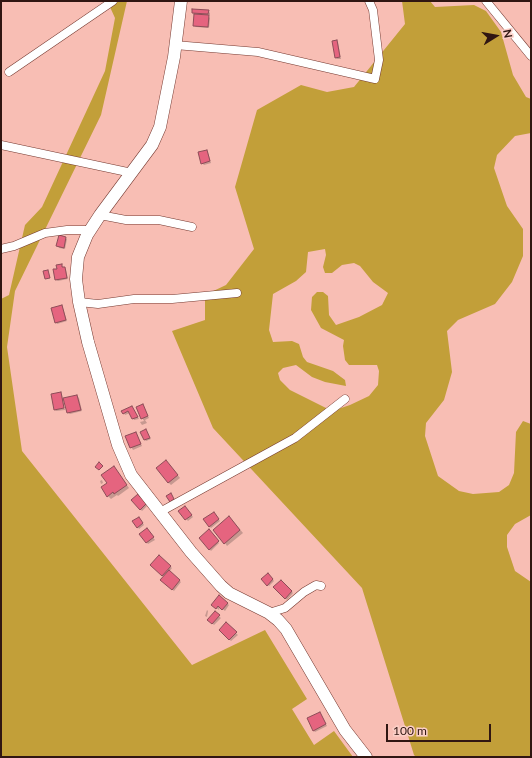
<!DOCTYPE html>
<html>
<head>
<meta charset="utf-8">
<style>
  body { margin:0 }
  #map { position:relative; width:532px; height:758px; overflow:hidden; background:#f8beb4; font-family:Lato,sans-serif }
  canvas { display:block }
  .frame { position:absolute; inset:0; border:2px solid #301612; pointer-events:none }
  .north { position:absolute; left:476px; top:16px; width:40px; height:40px; -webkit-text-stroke:3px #fbcfc7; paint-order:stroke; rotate:79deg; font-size:11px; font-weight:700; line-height:16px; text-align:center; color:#301612 }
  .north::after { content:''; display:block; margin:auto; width:14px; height:18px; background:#301612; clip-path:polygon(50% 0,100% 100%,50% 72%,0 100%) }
  .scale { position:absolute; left:386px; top:724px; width:105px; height:18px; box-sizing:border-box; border:2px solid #301612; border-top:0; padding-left:5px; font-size:12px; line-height:14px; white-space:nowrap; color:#301612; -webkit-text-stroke:3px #fbcfc7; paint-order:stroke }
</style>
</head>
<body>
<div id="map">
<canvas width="532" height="758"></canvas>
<div class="frame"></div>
<div class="north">N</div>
<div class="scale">100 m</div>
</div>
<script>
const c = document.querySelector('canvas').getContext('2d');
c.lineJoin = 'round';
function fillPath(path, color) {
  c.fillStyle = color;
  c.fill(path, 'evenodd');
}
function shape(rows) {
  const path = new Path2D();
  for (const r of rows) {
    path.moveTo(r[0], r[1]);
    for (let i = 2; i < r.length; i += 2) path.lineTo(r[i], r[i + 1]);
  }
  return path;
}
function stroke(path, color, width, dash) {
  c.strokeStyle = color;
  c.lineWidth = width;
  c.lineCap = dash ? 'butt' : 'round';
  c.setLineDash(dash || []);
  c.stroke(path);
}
const green = shape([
  [102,1,127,1,101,115,15,291,7,347,22,451,192,665,265,630,307,699,292,709,314,745,334,731,353,757,1,757,1,299,9,295,25,225,42,207,105,71,115,18,110,7],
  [402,1,430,1,435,7,474,5,486,11,501,32,513,75,526,97,531,99,531,133,515,136,497,155,494,168,507,206,523,229,523,256,512,282,495,304,458,320,447,331,452,372,444,400,426,423,425,436,438,476,459,491,473,494,499,492,509,485,514,473,516,432,523,421,531,424,531,515,515,524,507,535,507,547,515,571,531,582,531,757,416,757,414,755,362,588,213,428,172,331,205,320,205,295,226,285,254,249,235,187,257,110,301,85,327,92,354,87,405,24],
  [325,249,326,255,323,267,325,273,332,273,342,265,354,263,360,266,373,282,388,293,382,305,359,317,336,325,329,315,328,296,323,292,317,292,312,297,311,310,321,328,344,340,343,346,345,360,349,365,377,365,379,371,378,385,369,396,350,405,332,411,290,390,280,380,278,373,283,368,296,365,312,377,325,382,346,386,345,380,333,371,307,362,303,357,299,344,292,341,273,342,269,330,273,294,296,281,306,272,308,252]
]);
const shadow = shape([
  [208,11,210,13,210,15,207,15,210,18,209,28,196,27,194,25,195,15,193,12],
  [337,41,338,42,341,59,337,59,336,58],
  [207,151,208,152,211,163,204,165,202,163],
  [65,238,67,239,65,249,59,248,58,246],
  [61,265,66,270,68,279,58,281,56,280,58,270],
  [62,306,63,308,67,321,57,324,56,322],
  [60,393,62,395,65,410,56,411,55,410],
  [77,396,79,398,82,411,70,414,68,413],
  [143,405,149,418,145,420,147,423,142,425,140,422,144,421,137,408],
  [132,407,139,419,134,420,130,413,125,415,124,413],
  [146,430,151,439,146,441,145,440],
  [136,433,142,446,133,450,126,437],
  [169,464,180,478,171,485,168,482],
  [116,470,129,488,118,496,117,495,111,499,108,496,108,483],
  [102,480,103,483,101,484,100,481],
  [132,500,145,504,147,506,142,511],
  [185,507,193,517,188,521,179,511],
  [215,515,220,521,211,528,209,526],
  [141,520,144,525,139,529,138,527],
  [232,520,243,533,227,546,225,543],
  [148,531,155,540,148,544,141,535],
  [208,531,219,543,211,551,200,538],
  [159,556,172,568,169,572,181,582,174,591,161,580,164,577,152,565],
  [268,574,274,581,269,586,262,579],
  [281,581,293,593,287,600,275,587],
  [219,596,229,605,225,611,220,607,219,610,213,605],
  [207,610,208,611,207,617,205,616],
  [215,613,221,618,214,625,209,620],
  [226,624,238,635,231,641,220,630],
  [321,715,327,726,315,732,313,730]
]);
const building = shape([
  [192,9,209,10,208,14,192,13,192,9],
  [194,14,209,15,208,27,193,26,194,14],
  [337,40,340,57,335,58,332,41,337,40],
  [207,150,210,161,201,164,198,152,207,150],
  [59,235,66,237,64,248,56,246,59,235],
  [62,264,62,267,65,267,67,278,55,280,53,269,57,269,56,265,62,264],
  [48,270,50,278,45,279,43,271,48,270],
  [62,305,66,320,55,323,51,308,62,305],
  [61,392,64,408,54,410,51,394,61,392],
  [77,395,81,410,67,413,63,398,77,395],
  [143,404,148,416,141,419,136,407,143,404],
  [132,406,138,417,132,419,128,411,123,414,121,411,132,406],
  [146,429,150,438,144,440,140,432,146,429],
  [136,432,141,444,130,448,125,436,136,432],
  [166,460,178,475,168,483,156,468,166,460],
  [99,462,103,466,99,470,95,467,99,462],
  [114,466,127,485,114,494,113,492,107,497,101,487,107,483,101,475,114,466],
  [171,493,174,499,170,502,166,496,171,493],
  [138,494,140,497,141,496,146,504,140,510,131,500,138,494],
  [185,506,192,515,185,520,178,511,185,506],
  [214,512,219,519,209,527,203,519,214,512],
  [229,516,240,530,224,544,213,530,229,516],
  [139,517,143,523,137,528,132,521,139,517],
  [147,528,154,537,146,543,139,534,147,528],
  [209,529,219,541,209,550,199,538,209,529],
  [159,555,171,566,162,576,150,565,159,555],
  [169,570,180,580,172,590,160,580,169,570],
  [268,573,273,579,267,586,261,579,268,573],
  [281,580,292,591,285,599,273,587,281,580],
  [219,595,228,603,222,610,218,606,216,609,211,605,219,595],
  [215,611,220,615,212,624,207,620,215,611],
  [226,622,237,632,229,640,219,630,226,622],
  [320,712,326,724,313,731,307,718,320,712]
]);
const street = shape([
  [486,1,531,56],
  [175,45,258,52,375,79,379,60,373,10,369,1],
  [9,72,113,1],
  [1,145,132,173],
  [100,215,126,220,159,220,192,227],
  [1,249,14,246,45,233,67,230,90,230],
  [79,302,98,304,134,299,172,299,237,293],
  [160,512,295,438,345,399],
  [269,613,285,608,304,592,316,585,321,586]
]);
const secondary = shape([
  [181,1,174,57,160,127,152,145,100,215,87,235,78,257,76,279,79,302,88,342,118,445,131,475,191,552,221,586,229,593,269,613,278,620,286,629,345,730,366,757]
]);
fillPath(green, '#c29f39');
fillPath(shadow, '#0003');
fillPath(building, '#e5647f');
stroke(building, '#8d4d58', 1);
stroke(street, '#753930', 9);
stroke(secondary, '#753930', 13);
stroke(street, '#fff', 8);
stroke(secondary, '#fff', 12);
</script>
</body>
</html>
